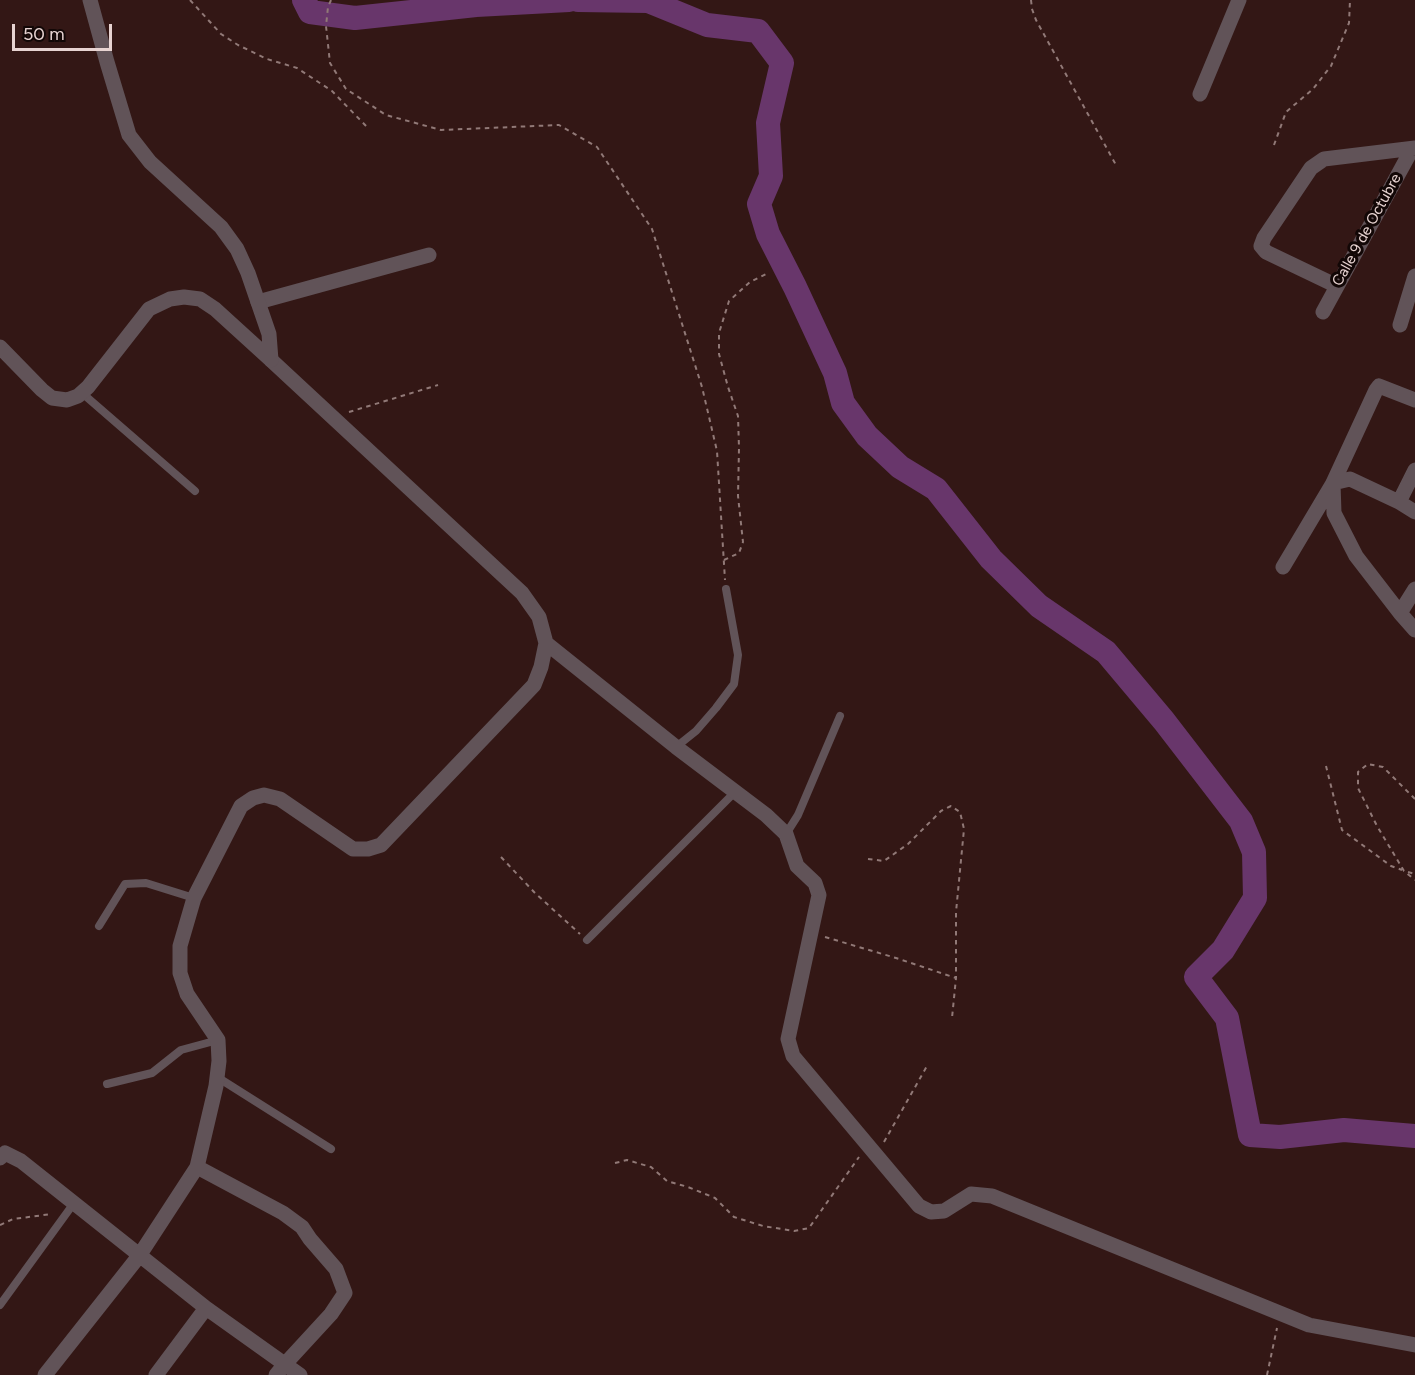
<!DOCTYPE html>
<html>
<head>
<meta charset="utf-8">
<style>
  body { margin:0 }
  #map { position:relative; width:1415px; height:1375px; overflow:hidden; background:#331715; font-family:Figtree,sans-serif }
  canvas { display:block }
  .scale { position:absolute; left:12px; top:24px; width:100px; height:27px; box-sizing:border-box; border:3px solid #e7d3d1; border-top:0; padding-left:8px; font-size:18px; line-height:21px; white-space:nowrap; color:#e7d3d1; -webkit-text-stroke:4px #120706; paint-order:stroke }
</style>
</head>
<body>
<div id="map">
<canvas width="1415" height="1375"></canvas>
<div class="scale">50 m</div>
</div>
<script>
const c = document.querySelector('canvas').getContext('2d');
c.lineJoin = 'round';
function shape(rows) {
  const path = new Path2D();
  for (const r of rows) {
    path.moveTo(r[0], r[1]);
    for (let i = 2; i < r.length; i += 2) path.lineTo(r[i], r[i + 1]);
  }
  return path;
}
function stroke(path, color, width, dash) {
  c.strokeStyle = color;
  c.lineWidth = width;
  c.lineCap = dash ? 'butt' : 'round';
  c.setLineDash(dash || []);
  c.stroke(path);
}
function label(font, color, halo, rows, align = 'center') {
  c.font = font + ' Figtree,sans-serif';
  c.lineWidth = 6;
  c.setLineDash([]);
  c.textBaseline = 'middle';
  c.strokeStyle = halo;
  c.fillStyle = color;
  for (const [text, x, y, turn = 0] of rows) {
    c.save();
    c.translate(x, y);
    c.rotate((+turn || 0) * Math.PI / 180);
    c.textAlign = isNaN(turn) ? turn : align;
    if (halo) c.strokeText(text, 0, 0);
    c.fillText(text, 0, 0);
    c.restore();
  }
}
const river = shape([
  [304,0,310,12,355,18,476,5,569,0],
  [578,0,648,1,707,25,758,31,782,63,768,123,771,176,759,204,768,234,795,287,835,373,843,403,867,436,900,467,936,489,991,559,1039,606,1106,652,1164,721,1241,821,1254,852,1255,898,1223,950,1196,977,1227,1018,1250,1135,1280,1137,1344,1130,1415,1136]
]);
const path = shape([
  [190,0,221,34,238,45,267,59,297,68,332,91,367,127],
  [331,0,328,7,326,26,330,63,346,89,386,115,441,130,559,125,597,147,652,229,702,387,717,451,725,580],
  [1031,0,1032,9,1036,20,1116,165],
  [1274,145,1286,112,1313,89,1331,66,1349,23,1350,0],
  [349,412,438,385],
  [724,560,739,553,743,542,738,496,739,448,738,416,728,387,719,354,719,333,729,301,750,282,768,273],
  [1326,766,1342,830,1391,866,1402,870],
  [1415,799,1383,767,1368,764,1358,772,1358,788,1377,826,1404,871,1415,880],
  [501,857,535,893,580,934],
  [868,859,884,861,908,844,941,811,951,806,960,812,964,829,956,912,956,978],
  [1408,872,1415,874],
  [825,937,896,958,956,978,952,1018],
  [884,1142,927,1066],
  [615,1163,627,1160,651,1167,667,1181,688,1187,715,1198,734,1217,763,1226,794,1231,809,1228,859,1157],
  [0,1225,13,1219,52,1214],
  [1267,1375,1277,1328]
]);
const service = shape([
  [82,393,195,491],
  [676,747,696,731,716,708,734,684,738,655,726,589],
  [786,834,798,815,840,716],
  [99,926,125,884,146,883,194,898],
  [587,940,735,792],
  [217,1077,331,1149],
  [107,1084,152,1073,181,1050,218,1040],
  [0,1305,74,1203]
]);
const minor = shape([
  [1200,94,1239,0],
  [1337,286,1266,252,1261,246,1264,238,1311,168,1324,159,1415,148],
  [258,302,429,255],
  [1323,312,1412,149],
  [1400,325,1415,276],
  [1399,502,1415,470],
  [1415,512,1399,502,1350,479,1333,483,1334,513,1356,556,1400,613,1415,630],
  [1283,567,1333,483,1376,390,1379,386,1415,400],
  [1400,613,1415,589],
  [546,643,676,747,766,815,786,834,797,866,815,883,819,895,788,1039,793,1056,919,1206,931,1212,944,1211,971,1194,992,1196,1309,1325,1415,1345],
  [0,1158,5,1153,21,1161,206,1308,300,1375],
  [197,1167,283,1213,302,1227,310,1239,336,1269,345,1293,331,1314,285,1364,276,1375],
  [45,1375,139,1256,197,1167,216,1086,219,1061,218,1040,187,994,180,973,180,946,194,898,241,806,253,798,264,795,280,799,353,849,368,849,381,845,534,685,541,667,546,643,539,617,522,593,271,360],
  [156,1375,206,1308]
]);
const tertiary = shape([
  [90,0,107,62,129,135,150,162,221,227,237,249,248,273,269,334,271,360],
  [0,347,42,390,52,398,67,400,78,396,88,387,149,309,170,299,184,297,200,299,215,309,271,360]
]);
const streetNames = [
  ["Calle 9 de Octubre",1367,230,-61]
];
stroke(river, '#68366b', 24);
stroke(path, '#917977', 2, [4.5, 4.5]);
stroke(service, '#615358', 8);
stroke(minor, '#615358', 15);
stroke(tertiary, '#615358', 15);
label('15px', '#e7d3d1', '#120706', streetNames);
</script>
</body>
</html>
